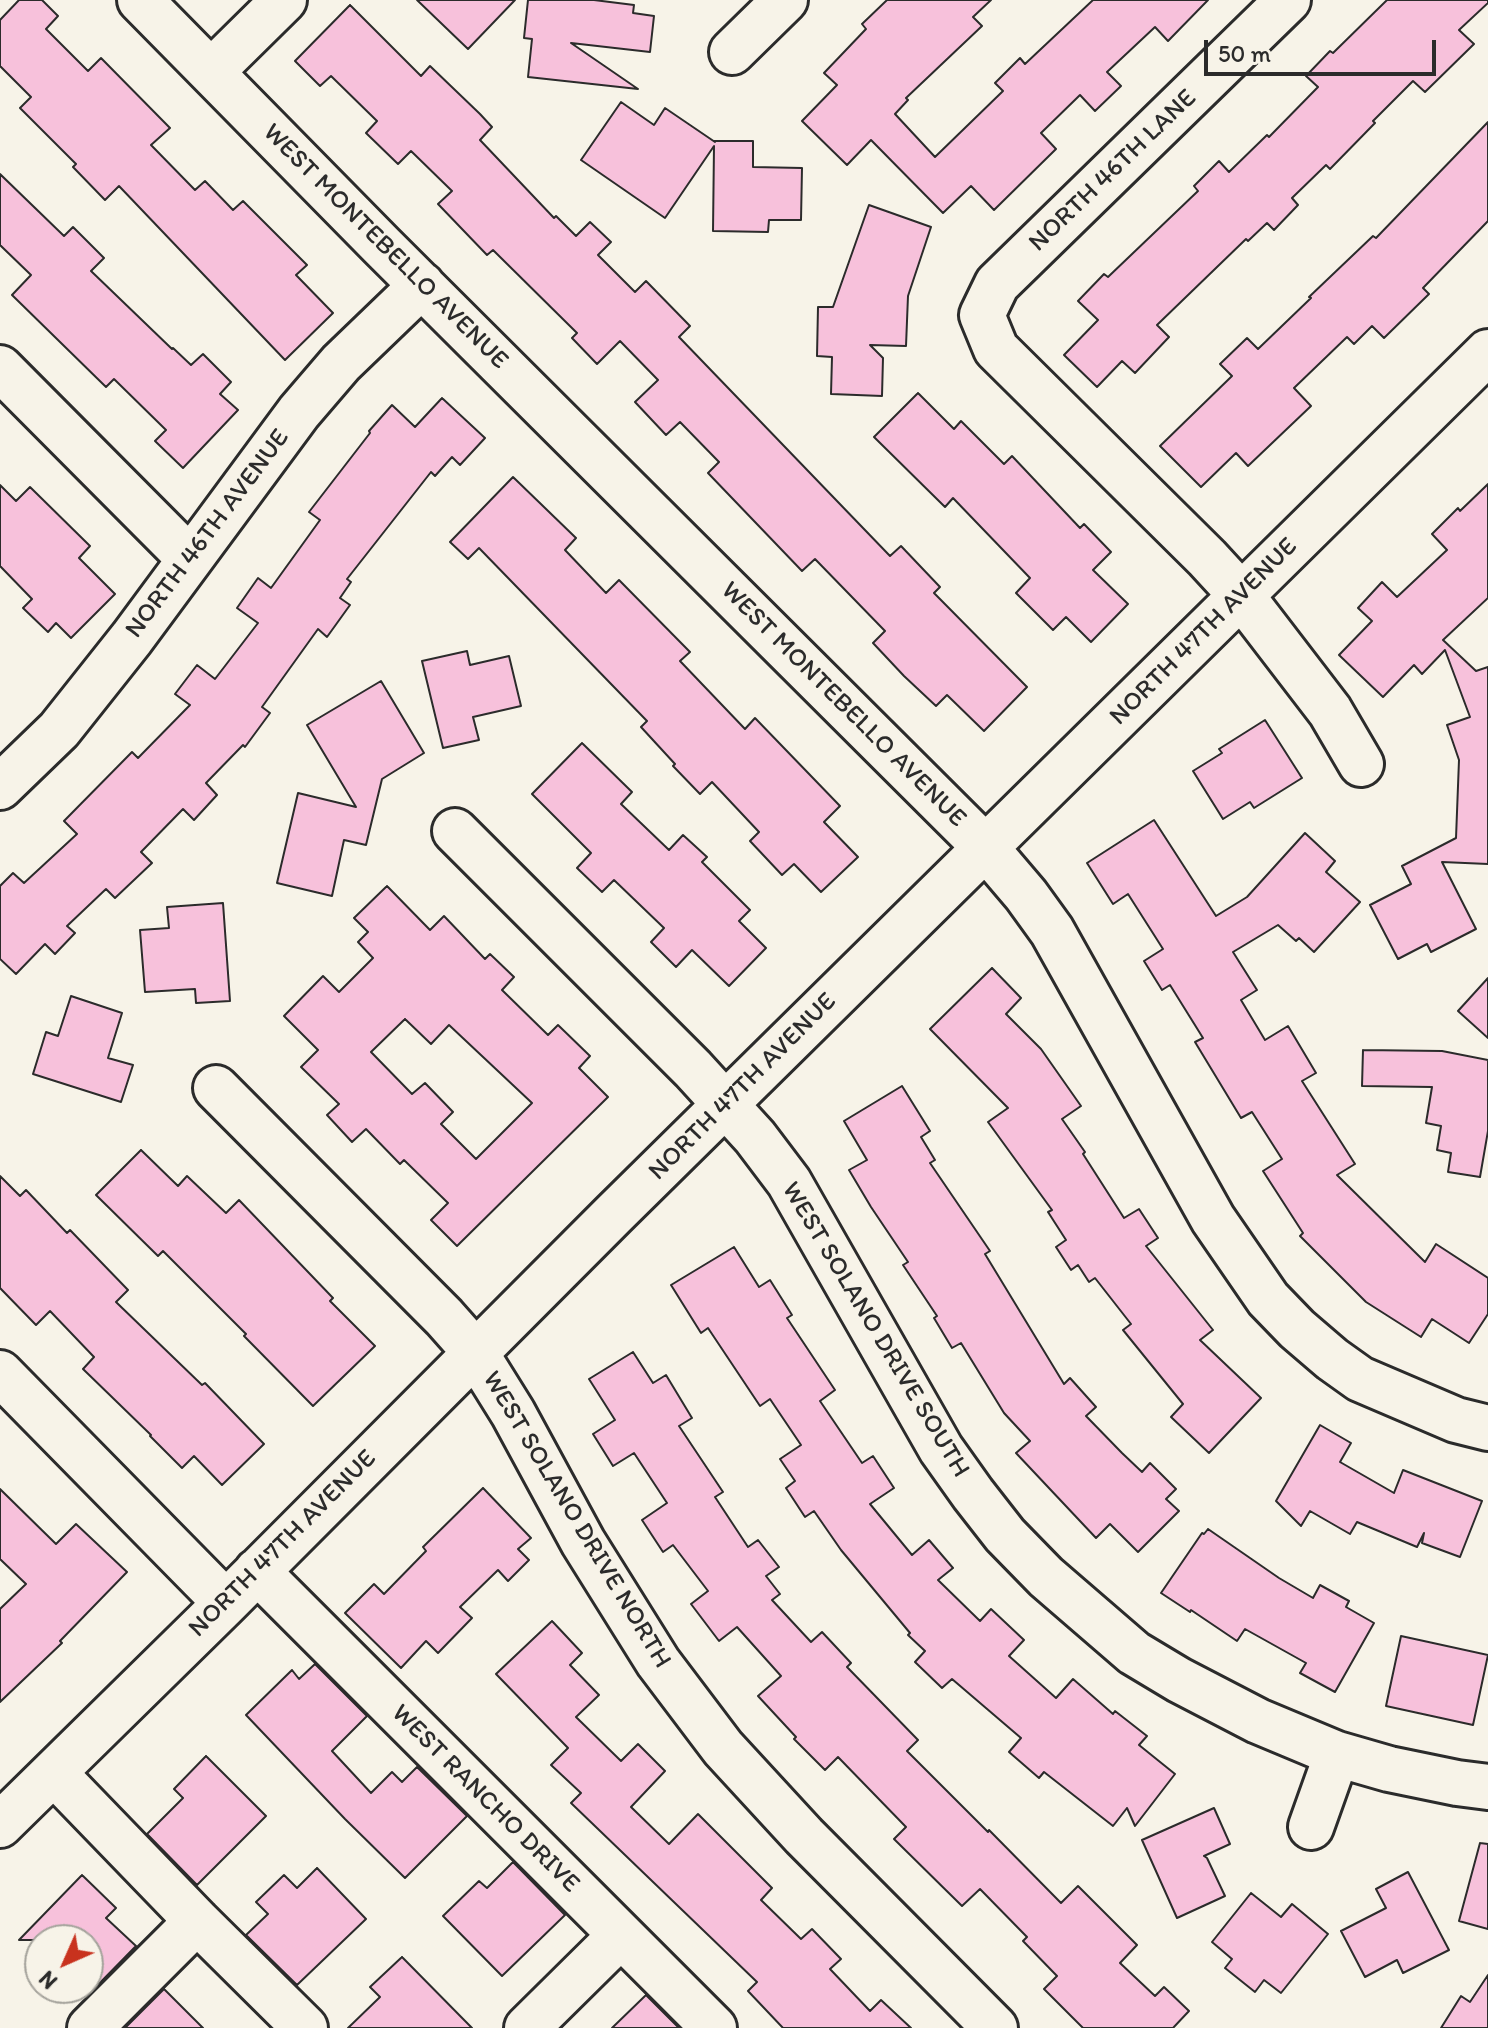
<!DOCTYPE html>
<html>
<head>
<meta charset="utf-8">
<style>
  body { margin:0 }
  #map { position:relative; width:1488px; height:2028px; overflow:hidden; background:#f7f3e8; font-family:Itim,sans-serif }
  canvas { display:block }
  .north { position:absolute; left:24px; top:1924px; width:80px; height:80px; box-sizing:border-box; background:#f7f3e8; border:2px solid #a5a39c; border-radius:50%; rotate:225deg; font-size:22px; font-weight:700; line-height:32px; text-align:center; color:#2b2b2b }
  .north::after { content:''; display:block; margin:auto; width:28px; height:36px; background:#c8321e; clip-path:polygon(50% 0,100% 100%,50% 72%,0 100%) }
  .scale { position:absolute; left:1204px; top:40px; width:232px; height:36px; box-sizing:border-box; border:4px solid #2b2b2b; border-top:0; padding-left:10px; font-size:24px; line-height:28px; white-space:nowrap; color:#2b2b2b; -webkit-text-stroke:6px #f7f3e8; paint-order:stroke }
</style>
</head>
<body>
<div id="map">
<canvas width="1488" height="2028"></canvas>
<div class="north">N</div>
<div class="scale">50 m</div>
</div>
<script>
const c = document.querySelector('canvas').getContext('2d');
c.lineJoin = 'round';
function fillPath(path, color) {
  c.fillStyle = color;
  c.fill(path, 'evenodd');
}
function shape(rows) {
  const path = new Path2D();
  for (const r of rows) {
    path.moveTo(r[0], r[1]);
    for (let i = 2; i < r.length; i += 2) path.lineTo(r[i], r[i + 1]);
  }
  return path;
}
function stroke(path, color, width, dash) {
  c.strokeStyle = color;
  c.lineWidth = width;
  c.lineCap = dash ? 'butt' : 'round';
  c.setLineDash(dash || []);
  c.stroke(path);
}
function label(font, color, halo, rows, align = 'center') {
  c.font = font + ' Itim,sans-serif';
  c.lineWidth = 8;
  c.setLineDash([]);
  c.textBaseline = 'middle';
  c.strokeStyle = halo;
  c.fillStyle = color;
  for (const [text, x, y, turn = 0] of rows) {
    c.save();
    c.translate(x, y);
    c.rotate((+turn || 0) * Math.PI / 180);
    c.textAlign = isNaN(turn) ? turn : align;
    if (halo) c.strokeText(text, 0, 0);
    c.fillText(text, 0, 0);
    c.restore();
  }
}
const building = shape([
  [19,0,42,0,58,16,46,29,88,71,101,58,170,128,151,145,195,190,205,181,233,210,243,201,307,265,296,275,333,313,285,360,119,186,105,200,73,167,76,164,20,108,31,97,0,66,0,20,19,0],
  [417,0,515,0,468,49,417,0],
  [528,0,594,0,634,5,633,13,654,16,650,52,571,43,638,89,528,77,532,39,524,38,528,0],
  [887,0,991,0,973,17,982,26,906,98,908,100,895,114,935,157,1003,91,995,83,1020,58,1025,64,1093,0,1208,0,1168,41,1155,27,1107,72,1121,86,1095,111,1080,95,1041,133,1056,149,994,210,971,186,943,213,871,140,847,165,802,121,837,85,824,73,866,29,862,24,887,0],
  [1387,0,1488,0,1488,3,1459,30,1474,44,1425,92,1413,81,1373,121,1375,123,1330,169,1326,165,1292,198,1298,205,1274,230,1267,223,1248,241,1246,239,1157,325,1169,337,1135,373,1122,361,1097,387,1064,355,1098,320,1078,301,1104,274,1108,277,1198,191,1194,186,1219,161,1229,172,1267,135,1269,137,1318,87,1306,76,1330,51,1333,53,1387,0],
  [350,5,421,76,430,66,480,114,492,127,480,140,554,218,556,216,576,236,590,222,611,242,598,255,635,292,646,281,690,326,679,337,890,556,901,546,940,587,934,593,1027,687,984,731,947,695,936,706,904,676,873,643,885,631,815,559,802,571,708,473,719,462,680,422,666,435,635,402,658,380,620,341,597,364,572,338,577,333,493,250,487,255,438,204,452,191,411,151,398,164,366,133,377,121,331,76,320,86,295,61,350,5],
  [621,102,654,125,665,108,715,142,715,141,753,141,753,167,802,168,801,220,769,220,768,232,713,231,714,146,665,218,581,160,621,102],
  [1488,122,1488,221,1423,288,1429,294,1384,338,1372,326,1354,344,1347,337,1294,388,1311,406,1248,466,1236,453,1201,487,1160,446,1232,376,1220,364,1247,338,1258,349,1311,298,1309,297,1373,236,1376,238,1488,122],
  [0,174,64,236,73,227,104,258,91,271,172,349,173,348,191,365,203,354,231,382,220,394,238,410,183,468,155,441,166,430,114,379,106,387,12,295,31,275,0,245,0,174],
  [869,205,931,227,908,296,906,346,870,345,883,358,882,396,831,394,832,357,817,356,818,307,833,307,869,205],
  [918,393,954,429,961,421,1004,464,1012,456,1080,528,1084,524,1111,552,1093,570,1128,604,1091,642,1066,617,1053,630,1016,593,1030,578,953,498,945,507,874,437,918,393],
  [442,398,485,438,460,465,452,457,435,476,431,472,347,579,351,582,340,598,350,605,327,637,318,629,262,707,270,713,245,747,243,745,206,783,217,795,194,820,183,809,141,852,152,863,115,898,106,889,67,926,75,933,55,954,45,944,16,974,0,959,0,886,13,873,24,883,77,834,64,821,132,752,138,758,190,705,175,694,197,665,215,679,258,623,237,608,258,578,271,588,320,520,309,512,370,433,369,431,392,405,415,427,442,398],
  [513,477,576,538,565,550,606,593,619,580,690,652,680,661,745,729,755,718,840,806,824,822,858,857,821,892,794,864,782,875,750,841,759,832,712,782,700,794,673,766,675,764,641,727,647,721,479,548,468,559,450,542,513,477],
  [1488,484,1488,598,1443,640,1476,671,1488,667,1488,864,1442,862,1476,929,1431,952,1427,944,1398,959,1370,905,1411,884,1402,866,1456,838,1459,760,1447,725,1470,717,1445,650,1422,674,1414,665,1383,697,1339,655,1372,621,1358,608,1382,582,1397,597,1447,550,1432,534,1458,508,1460,511,1488,484],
  [0,485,16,501,30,487,90,546,79,558,115,594,71,638,56,623,48,632,23,608,32,599,0,566,0,485],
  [467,651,470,665,509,656,521,706,473,717,479,740,443,748,422,661,467,651],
  [381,681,424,753,382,779,366,845,344,840,332,896,277,883,298,793,356,807,307,725,381,681],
  [1265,720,1302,778,1254,808,1250,802,1223,819,1193,771,1222,753,1219,749,1265,720],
  [582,743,632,792,621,804,669,850,683,835,707,857,702,862,750,910,739,921,766,948,729,986,692,950,676,967,651,942,664,928,614,880,602,892,577,868,591,853,532,794,582,743],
  [1154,820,1216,916,1247,897,1305,833,1335,861,1326,872,1360,902,1314,952,1299,938,1296,941,1278,925,1233,952,1257,990,1241,1000,1265,1040,1288,1026,1316,1073,1302,1081,1355,1164,1337,1175,1425,1262,1436,1244,1488,1278,1488,1314,1469,1343,1432,1319,1421,1337,1366,1302,1300,1236,1303,1233,1263,1171,1282,1159,1252,1112,1241,1118,1195,1042,1203,1038,1170,985,1162,990,1144,961,1163,949,1128,894,1113,904,1087,863,1154,820],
  [387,886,430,930,444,916,485,959,490,954,514,977,502,990,548,1035,558,1025,590,1056,579,1068,608,1097,457,1246,431,1220,448,1203,404,1160,400,1164,366,1129,352,1142,327,1115,339,1104,301,1067,318,1050,284,1016,323,976,339,992,373,958,358,942,368,932,354,918,387,886],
  [405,1019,431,1044,449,1025,532,1103,476,1159,441,1124,453,1112,425,1083,412,1094,371,1052,405,1019],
  [223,903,230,1001,196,1003,195,989,145,992,140,930,169,928,167,907,223,903],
  [992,968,1021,998,1006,1014,1041,1049,1081,1106,1062,1119,1085,1152,1083,1154,1124,1218,1139,1209,1158,1238,1146,1246,1213,1330,1200,1340,1261,1398,1209,1453,1171,1417,1183,1404,1123,1330,1131,1324,1095,1278,1089,1282,1078,1265,1071,1270,1056,1247,1066,1240,1048,1212,1052,1210,988,1122,1008,1108,930,1029,992,968],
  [1488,978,1488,1038,1458,1011,1488,978],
  [71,996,122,1013,108,1058,133,1065,121,1102,33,1074,46,1032,58,1036,71,996],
  [1363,1050,1442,1051,1488,1060,1488,1131,1480,1177,1448,1172,1451,1153,1437,1150,1441,1126,1426,1123,1432,1087,1362,1086,1363,1050],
  [902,1086,930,1131,921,1137,935,1160,930,1163,990,1251,985,1254,1064,1384,1070,1378,1096,1407,1086,1416,1122,1453,1142,1472,1150,1463,1176,1489,1166,1499,1179,1511,1138,1552,1110,1524,1096,1538,1016,1453,1030,1441,1004,1413,961,1343,952,1348,934,1318,937,1316,903,1265,908,1262,871,1207,849,1170,867,1160,844,1121,902,1086],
  [141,1150,178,1186,187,1176,226,1213,239,1200,333,1298,330,1301,375,1346,313,1406,244,1336,246,1334,163,1251,158,1256,96,1195,141,1150],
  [0,1176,20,1196,26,1190,67,1233,70,1230,128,1290,116,1302,202,1385,205,1383,264,1444,222,1485,194,1456,182,1468,150,1436,151,1435,83,1369,94,1357,50,1311,36,1325,0,1288,0,1176],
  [734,1247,759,1287,770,1280,792,1315,787,1318,835,1390,820,1401,862,1463,873,1456,894,1488,870,1504,912,1555,929,1540,953,1568,938,1580,980,1621,991,1609,1024,1640,1009,1656,1056,1698,1073,1679,1113,1714,1115,1711,1147,1736,1139,1745,1175,1774,1135,1826,1127,1808,1113,1826,1044,1772,1039,1778,1009,1752,1021,1738,952,1679,942,1688,915,1662,925,1651,908,1635,910,1633,841,1550,814,1511,805,1517,786,1488,795,1481,780,1459,801,1445,770,1399,760,1406,708,1328,701,1333,671,1285,734,1247],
  [633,1352,653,1383,666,1375,692,1418,679,1426,723,1492,715,1497,748,1547,758,1540,779,1567,766,1576,780,1594,772,1600,811,1642,822,1632,851,1663,847,1667,918,1740,907,1751,988,1832,989,1830,1061,1903,1078,1886,1137,1945,1120,1963,1155,1996,1164,1987,1189,2011,1173,2028,1083,2028,1044,1989,1057,1976,1023,1941,1027,1937,980,1889,962,1906,894,1839,906,1827,838,1757,825,1770,794,1739,796,1737,758,1696,781,1676,737,1627,719,1641,691,1604,708,1591,673,1545,663,1552,642,1520,667,1503,634,1453,613,1466,593,1434,615,1420,589,1379,633,1352],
  [1320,1425,1351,1443,1340,1462,1394,1493,1403,1470,1482,1501,1460,1557,1422,1543,1424,1533,1417,1547,1357,1522,1350,1534,1310,1511,1301,1526,1276,1501,1320,1425],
  [483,1488,531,1538,518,1549,529,1560,508,1581,498,1570,460,1607,472,1618,438,1653,426,1641,401,1668,345,1613,374,1584,384,1594,426,1551,423,1547,483,1488],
  [0,1489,56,1544,76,1524,127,1572,60,1641,62,1643,0,1702,0,1609,26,1584,0,1559,0,1489],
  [1208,1529,1279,1578,1313,1598,1320,1585,1349,1601,1346,1607,1374,1623,1335,1692,1300,1673,1306,1663,1245,1629,1237,1641,1191,1610,1190,1612,1161,1593,1202,1533,1204,1534,1208,1529],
  [552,1621,582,1653,570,1665,599,1695,576,1717,621,1761,638,1744,665,1771,631,1807,669,1844,698,1814,772,1888,761,1900,801,1939,812,1929,841,1959,830,1969,870,2011,881,2000,911,2028,783,2028,748,1991,757,1982,571,1803,581,1793,551,1765,568,1748,496,1674,552,1621],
  [1401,1636,1488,1655,1473,1725,1386,1706,1401,1636],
  [315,1664,367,1716,332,1751,371,1793,392,1772,402,1782,417,1767,467,1816,405,1878,345,1819,246,1715,292,1670,299,1679,315,1664],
  [206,1756,266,1816,197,1885,147,1834,183,1798,174,1789,206,1756],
  [1214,1808,1230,1844,1204,1856,1207,1858,1225,1896,1177,1918,1142,1840,1214,1808],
  [1480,1843,1488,1844,1488,1929,1459,1921,1480,1843],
  [513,1862,565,1915,502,1976,443,1916,479,1881,487,1888,513,1862],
  [317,1868,366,1919,297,1985,246,1935,268,1914,256,1902,284,1875,297,1888,317,1868],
  [1408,1872,1449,1950,1403,1973,1397,1960,1365,1977,1341,1931,1386,1908,1376,1889,1408,1872],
  [82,1875,116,1908,106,1918,136,1946,88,1995,88,1940,19,1940,82,1875],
  [1251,1893,1281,1917,1292,1904,1328,1934,1281,1993,1264,1980,1255,1992,1225,1968,1232,1959,1212,1942,1251,1893],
  [402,1957,472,2028,348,2028,380,1997,370,1987,402,1957],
  [1488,1975,1488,2028,1441,2028,1461,1996,1470,2002,1488,1975],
  [164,1989,203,2028,125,2028,164,1989],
  [646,1995,679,2028,612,2028,646,1995]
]);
const minor = shape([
  [140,0,382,246,986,848,1026,895,1052,931,1213,1219,1268,1299,1297,1329,1332,1359,1360,1379,1456,1420,1488,1428],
  [1288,0,997,284,982,315,996,349,1207,558,1241,595,1330,711,1361,764],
  [732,52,785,0],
  [211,72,284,0],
  [0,368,190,559],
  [0,787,59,730,132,638,299,412,341,363,422,285],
  [455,831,693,1069,755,1137,789,1182,941,1449,973,1494,1005,1535,1046,1577,1134,1653,1179,1680,1258,1721,1337,1754,1389,1769,1457,1783,1488,1787],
  [216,1088,444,1317,475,1352,513,1413,583,1542,658,1662,723,1748,804,1836,995,2028],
  [0,1373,226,1603],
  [257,1571,714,2028],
  [54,1773,197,1921,305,2028],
  [0,1825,226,1603,614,1214,1488,352],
  [1311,1827,1337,1754],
  [90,2028,197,1921],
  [527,2028,621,1935]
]);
const streetNames = [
  ["NORTH 46TH LANE",1113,171,-44],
  ["WEST MONTEBELLO AVENUE",385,247,45],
  ["NORTH 46TH AVENUE",208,534,-53],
  ["NORTH 47TH AVENUE",1204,632,-45],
  ["WEST MONTEBELLO AVENUE",843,705,45],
  ["NORTH 47TH AVENUE",743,1087,-45],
  ["WEST SOLANO DRIVE SOUTH",875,1330,59],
  ["WEST SOLANO DRIVE NORTH",576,1520,59],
  ["NORTH 47TH AVENUE",283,1544,-45],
  ["WEST RANCHO DRIVE",485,1799,45]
];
fillPath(building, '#f7c1db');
stroke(building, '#2b2b2b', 2);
stroke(minor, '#2b2b2b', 50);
stroke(minor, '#f7f3e8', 44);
label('26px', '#2b2b2b', '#f7f3e8', streetNames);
</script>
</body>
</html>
